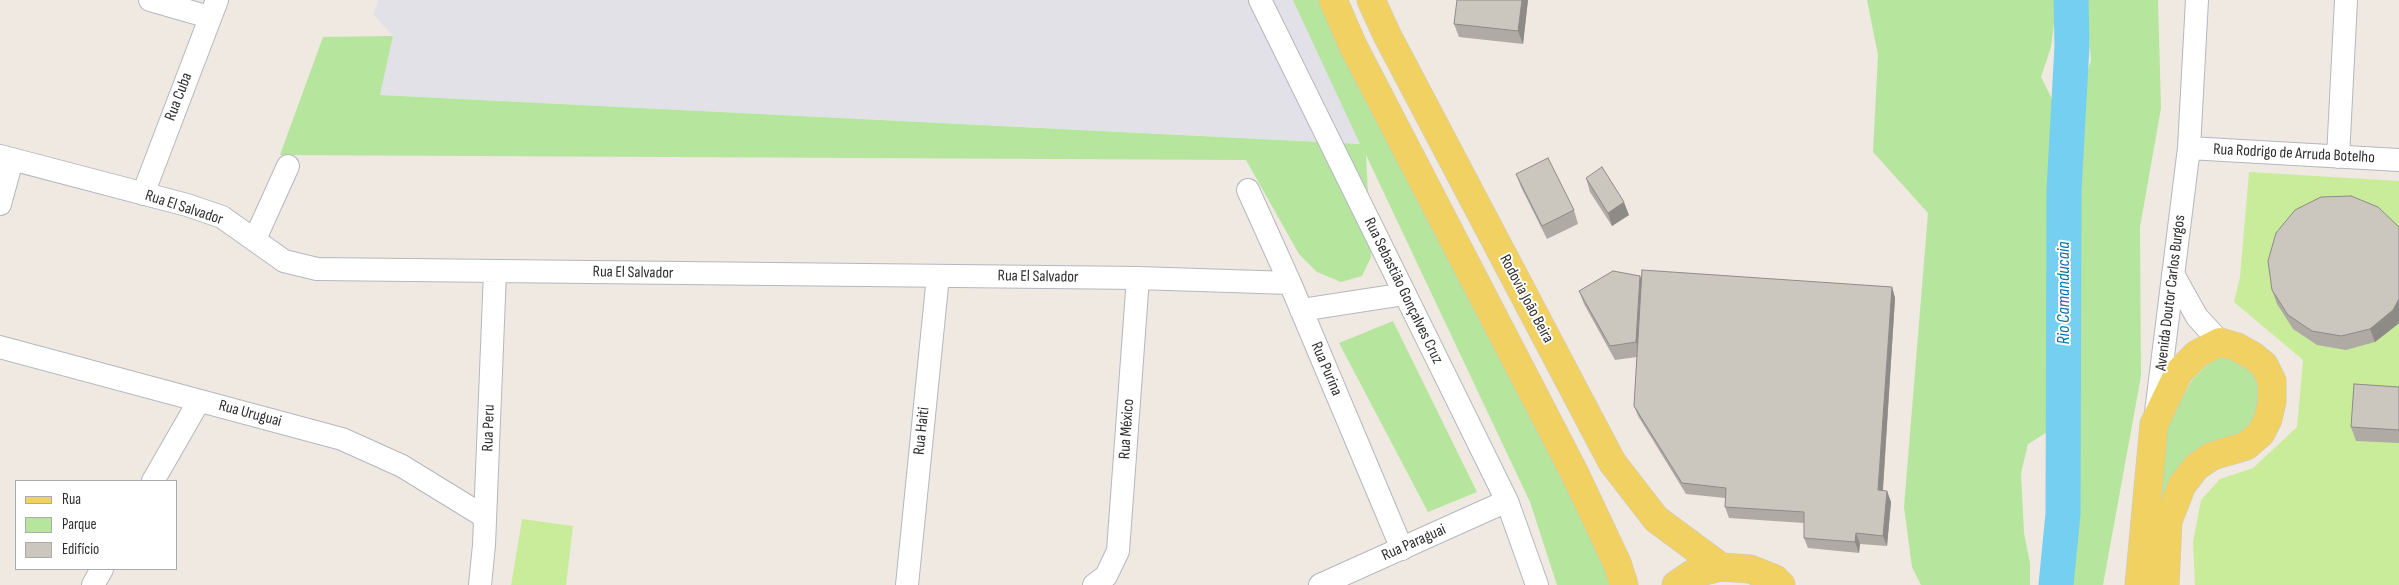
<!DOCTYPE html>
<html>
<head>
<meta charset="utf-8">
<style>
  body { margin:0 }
  #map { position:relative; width:2399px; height:585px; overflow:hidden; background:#efe9e1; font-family:"Sofia Sans Condensed",sans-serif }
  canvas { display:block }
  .legend { position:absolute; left:15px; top:480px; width:162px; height:90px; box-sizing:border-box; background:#fff; border:1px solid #ababab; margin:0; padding:6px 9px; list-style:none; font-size:15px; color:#2e2e2e }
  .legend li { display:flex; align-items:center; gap:10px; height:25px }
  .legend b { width:25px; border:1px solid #ababab }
</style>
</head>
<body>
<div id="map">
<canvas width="2399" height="585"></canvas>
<ul class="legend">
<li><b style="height:6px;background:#f2d163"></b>Rua</li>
<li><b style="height:14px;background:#b6e59e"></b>Parque</li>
<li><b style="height:14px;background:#cbc7bf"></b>Edifício</li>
</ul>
</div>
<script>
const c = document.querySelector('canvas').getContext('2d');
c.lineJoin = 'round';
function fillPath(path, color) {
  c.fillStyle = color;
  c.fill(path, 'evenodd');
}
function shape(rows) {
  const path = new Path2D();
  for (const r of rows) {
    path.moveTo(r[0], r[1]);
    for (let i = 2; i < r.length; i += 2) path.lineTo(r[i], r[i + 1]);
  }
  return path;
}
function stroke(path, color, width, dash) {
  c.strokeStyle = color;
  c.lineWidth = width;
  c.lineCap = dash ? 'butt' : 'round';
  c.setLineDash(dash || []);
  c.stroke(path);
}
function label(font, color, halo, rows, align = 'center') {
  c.font = font + ' "Sofia Sans Condensed",sans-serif';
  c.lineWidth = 4;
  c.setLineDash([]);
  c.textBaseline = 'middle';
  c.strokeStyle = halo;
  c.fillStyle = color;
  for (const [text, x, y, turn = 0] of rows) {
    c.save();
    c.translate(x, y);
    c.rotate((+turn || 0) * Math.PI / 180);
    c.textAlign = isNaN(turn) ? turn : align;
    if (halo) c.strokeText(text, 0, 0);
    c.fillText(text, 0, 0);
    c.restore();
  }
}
const industrial = shape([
  [378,0,1301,0,1365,144,380,95,393,36,373,14]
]);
const green = shape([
  [1293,0,1319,0,1538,431,1606,570,1609,585,1557,585,1530,502,1366,155,1371,257,1362,276,1341,282,1317,272,1299,254,1246,160,280,155,323,37,393,36,380,95,1360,144],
  [1867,0,2057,0,2051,47,2041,77,2054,103,2081,90,2091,61,2086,0,2158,0,2161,108,2140,227,2141,376,2103,585,2066,585,2070,574,2070,514,2064,484,2068,454,2055,427,2028,444,2021,473,2024,533,2030,563,2030,585,1921,585,1912,567,1904,507,1928,213,1873,152,1878,55],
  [1393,321,1477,492,1428,512,1339,343],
  [2218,354,2246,362,2260,379,2259,415,2246,431,2206,446,2154,551,2167,426,2192,380]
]);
const pitch = shape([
  [2249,172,2399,181,2399,585,2195,585,2193,542,2201,500,2220,479,2253,468,2297,427,2303,360,2234,302,2240,277],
  [522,519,573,526,566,585,511,585]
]);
const river = shape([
  [2056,585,2063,514,2064,190,2072,46,2071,0]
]);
const minor = shape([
  [150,0,209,17],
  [1260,0,1507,501,1537,585],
  [2189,148,2399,160],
  [0,156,187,205,222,217,284,261,317,269,1138,278,1290,283],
  [2338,157,2346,0],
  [1248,190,1290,283,1402,549],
  [143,194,217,0],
  [0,204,12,160],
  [255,239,288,166],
  [2173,274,2197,317,2220,342],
  [1301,310,1405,294],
  [0,347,342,439,402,466,485,517],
  [2156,412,2189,148,2197,0],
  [153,481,199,401],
  [93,585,102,569],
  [480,585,484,545,495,272],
  [907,585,938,276],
  [1094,585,1106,576,1118,551,1138,278],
  [1320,585,1507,501]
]);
const major = shape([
  [1333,0,1353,46,1574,472,1617,563,1624,585],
  [1371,0,1387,35,1612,462,1656,519,1721,567],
  [1676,585,1692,574,1721,567,1750,569,1775,579,1781,585],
  [2139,585,2154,424,2179,372,2197,354,2220,342,2237,347,2253,356,2264,365,2272,381,2272,401,2268,419,2261,433,2246,446,2212,456,2196,467,2182,485,2168,521,2165,585]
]);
const wall = shape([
  [1528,0,1523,44,1459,37,1454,24],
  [1516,174,1574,210,1578,224,1547,239,1521,187],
  [1586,178,1629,215,1612,226,1590,192],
  [2399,229,2399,322,2398,324,2375,342,2346,350,2317,345,2293,329,2277,304,2272,290],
  [1640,276,1641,279,1892,287,1895,298,1883,491,1887,491,1891,502,1887,546,1860,544,1859,553,1808,548,1804,538,1804,523,1729,518,1725,507,1725,498,1686,494,1638,416,1634,406,1637,357,1615,360,1584,304,1579,291],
  [2399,387,2399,443,2356,441,2351,427]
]);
const shadedWall = shape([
  [1522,0,1528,0,1523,44,1518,31],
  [1624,202,1629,215,1612,226,1608,213],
  [1640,276,1645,290,1641,356,1636,342],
  [1892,287,1895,298,1882,501,1878,490],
  [2399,299,2399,322,2398,324,2375,342,2370,329],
  [1887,491,1891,502,1887,546,1883,536],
  [1856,533,1860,544,1859,553,1855,542]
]);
const building = shape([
  [1457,0,1522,0,1518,31,1454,24,1457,0],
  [1548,158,1574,210,1542,226,1516,174,1548,158],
  [1602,167,1624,202,1608,213,1586,178,1602,167],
  [2351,196,2378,207,2399,227,2399,299,2393,310,2370,329,2341,336,2312,331,2288,315,2272,290,2268,261,2276,233,2295,210,2321,197,2351,196],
  [1642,270,1892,287,1878,490,1887,491,1883,536,1856,533,1855,542,1804,538,1804,512,1725,507,1726,488,1682,483,1634,406,1642,270],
  [1613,271,1640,276,1636,342,1610,346,1579,291,1613,271],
  [2354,384,2399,387,2399,430,2351,427,2354,384]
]);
const streetNames = [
  ["Rua Cuba",179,97,-69],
  ["Rua Rodrigo de Arruda Botelho",2294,154,3],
  ["Rua El Salvador",184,208,18],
  ["Rua El Salvador",633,273,1],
  ["Rua El Salvador",1038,277,1],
  ["Rua Sebastião Gonçalves Cruz",1403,291,64],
  ["Avenida Doutor Carlos Burgos",2171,293,-83],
  ["Rodovia João Beira",1526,299,62],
  ["Rua Purina",1326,369,67],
  ["Rua Uruguai",250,414,15],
  ["Rua Peru",489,428,-88],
  ["Rua México",1127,429,-86],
  ["Rua Haiti",922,431,-84],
  ["Rua Paraguai",1414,543,-24]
];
const waterNames = [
  ["Rio Camanducaia",2064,293,-90]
];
fillPath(industrial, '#e3e1e8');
fillPath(green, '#b6e59e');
fillPath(pitch, '#c9ec9a');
stroke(river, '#75cff0', 35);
stroke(minor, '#b4b7c1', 24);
stroke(major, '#c9c9c9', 29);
stroke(minor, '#fff', 22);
stroke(major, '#f2d163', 28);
fillPath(wall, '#afaba4');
fillPath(shadedWall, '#8e8b86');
fillPath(building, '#cbc7bf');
stroke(building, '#8e8b86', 1);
label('16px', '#2e2e2e', '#fff', streetNames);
label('italic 18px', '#0d6fa3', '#fff', waterNames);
</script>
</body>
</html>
